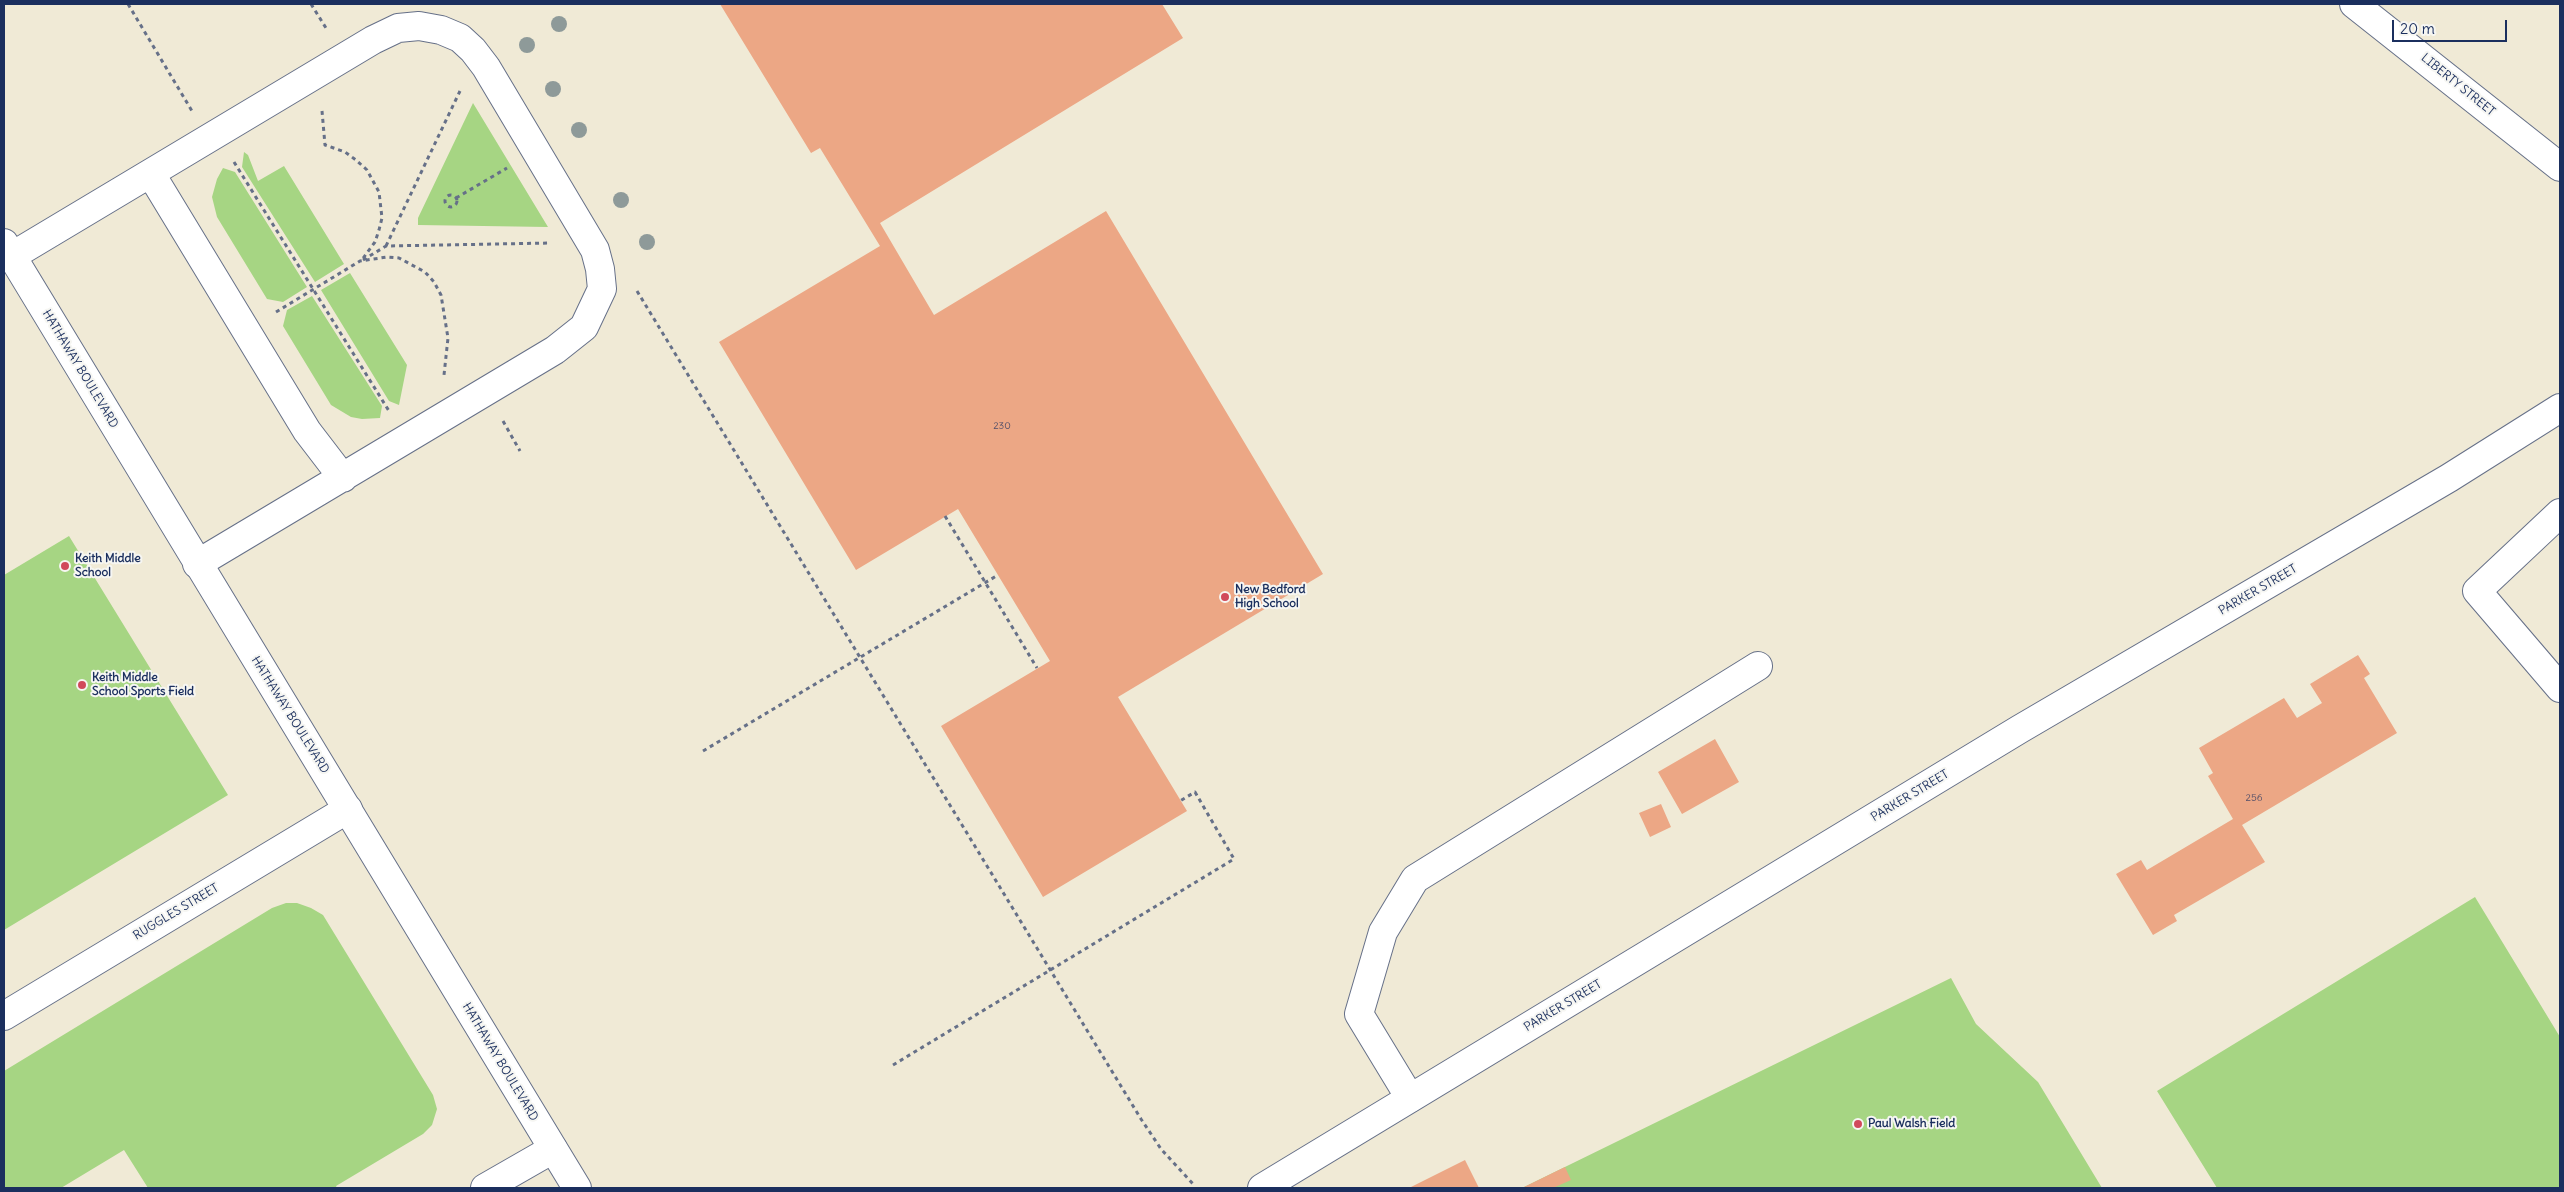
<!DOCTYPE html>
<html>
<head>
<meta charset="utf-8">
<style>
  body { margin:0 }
  #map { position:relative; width:2564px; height:1192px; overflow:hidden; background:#f0ead6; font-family:Delius,sans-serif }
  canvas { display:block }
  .frame { position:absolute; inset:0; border:5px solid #1b2f5e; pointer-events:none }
  .scale { position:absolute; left:2392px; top:20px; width:115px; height:22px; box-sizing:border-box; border:2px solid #1b2f5e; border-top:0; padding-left:6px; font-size:15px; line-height:18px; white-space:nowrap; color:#1b2f5e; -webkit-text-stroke:4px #f6f6f2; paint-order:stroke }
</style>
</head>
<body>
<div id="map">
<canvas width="2564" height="1192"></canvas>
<div class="frame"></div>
<div class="scale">20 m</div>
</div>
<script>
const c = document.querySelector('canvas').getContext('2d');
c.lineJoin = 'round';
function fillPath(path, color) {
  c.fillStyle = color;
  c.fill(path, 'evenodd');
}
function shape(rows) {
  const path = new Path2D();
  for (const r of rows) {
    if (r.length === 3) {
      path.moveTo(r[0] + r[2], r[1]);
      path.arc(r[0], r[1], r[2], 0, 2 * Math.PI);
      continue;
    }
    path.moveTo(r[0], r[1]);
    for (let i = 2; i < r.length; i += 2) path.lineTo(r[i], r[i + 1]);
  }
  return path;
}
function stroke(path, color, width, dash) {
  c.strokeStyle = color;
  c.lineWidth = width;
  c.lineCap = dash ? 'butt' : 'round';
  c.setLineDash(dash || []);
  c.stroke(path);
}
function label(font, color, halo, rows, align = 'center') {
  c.font = font + ' Delius,sans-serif';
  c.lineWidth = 4;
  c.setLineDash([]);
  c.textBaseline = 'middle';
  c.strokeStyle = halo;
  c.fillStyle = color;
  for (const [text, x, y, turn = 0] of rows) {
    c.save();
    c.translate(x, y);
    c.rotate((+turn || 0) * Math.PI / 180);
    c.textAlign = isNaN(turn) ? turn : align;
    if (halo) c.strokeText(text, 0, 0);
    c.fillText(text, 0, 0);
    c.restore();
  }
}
const green = shape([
  [473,103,548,227,418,225,418,218],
  [244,152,248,155,258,181,284,166,344,264,315,282,242,167],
  [223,168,235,172,307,287,283,302,267,299,217,217,212,197,217,179],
  [350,273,407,365,399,405,389,401,321,290],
  [312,296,382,406,380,418,362,419,351,417,331,405,283,326,287,310],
  [69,536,228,795,4,930,4,575],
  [2475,897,2560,1037,2560,1188,2217,1188,2157,1091],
  [286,903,297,903,311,908,323,915,433,1095,437,1109,432,1125,423,1134,336,1186,337,1188,148,1188,124,1150,61,1188,4,1188,4,1071,272,908],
  [1951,978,1976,1024,2038,1082,2102,1188,1522,1188]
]);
const building = shape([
  [720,4,1162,4,1183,38,880,223,934,315,1106,211,1323,574,1118,697,1187,811,1043,897,941,726,1050,661,958,509,856,570,719,342,880,246,820,148,811,153],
  [2358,655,2370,674,2364,678,2397,733,2242,825,2265,862,2174,915,2177,921,2153,935,2116,874,2141,860,2147,870,2233,819,2208,776,2213,773,2199,748,2284,698,2297,718,2322,703,2310,684],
  [1715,739,1739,782,1682,814,1658,772],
  [1661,804,1671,827,1650,837,1639,813],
  [1465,1160,1479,1188,1409,1188],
  [1565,1167,1571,1180,1553,1188,1522,1188]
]);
const path = shape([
  [128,4,192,111],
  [311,4,326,28],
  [322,111,325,145,345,152,356,160,367,170,379,192,382,218,379,230,375,242,361,261],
  [234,162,389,411],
  [451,201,6],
  [456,198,507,168],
  [386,246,460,91],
  [363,260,386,246,551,243],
  [637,291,1141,1119,1161,1149,1194,1185],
  [276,312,360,261,387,257,399,258,425,272,434,282,441,295,448,338,444,375],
  [503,421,520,451],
  [945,516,1037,668],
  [703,751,998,575],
  [893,1065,1234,859,1195,792,1180,801]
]);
const minor = shape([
  [2354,4,2560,167],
  [151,174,307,431,343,478],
  [12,256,373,40,398,28,419,26,441,30,460,38,473,50,486,67,595,250,600,269,602,289,584,327,555,350,197,564],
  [2560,513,2477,591,2560,688],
  [4,1016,348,809],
  [1410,1098,1359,1014,1383,932,1415,879,1758,666],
  [485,1188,553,1149]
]);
const major = shape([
  [4,243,577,1188],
  [1262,1188,2020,729,2449,478,2560,408]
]);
const trees = [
  [559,24],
  [527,45],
  [553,89],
  [579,130],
  [621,200],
  [647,242]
];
const markers = [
  [65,566,5,"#d1495b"],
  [1225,597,5,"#d1495b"],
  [82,685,5,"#d1495b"],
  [1858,1124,5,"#d1495b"]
];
const numberNames = [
  ["230",1002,426],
  ["256",2254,798]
];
const streetNames = [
  ["LIBERTY STREET",2458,85,39],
  ["HATHAWAY BOULEVARD",80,369,59],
  ["PARKER STREET",2258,590,-30],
  ["HATHAWAY BOULEVARD",290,715,58],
  ["PARKER STREET",1910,796,-31],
  ["RUGGLES STREET",176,912,-31],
  ["PARKER STREET",1563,1006,-31],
  ["HATHAWAY BOULEVARD",500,1062,59]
];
const poiNames = [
  ["Keith Middle",75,559],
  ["School",75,573],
  ["New Bedford",1235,590],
  ["High School",1235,604],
  ["Keith Middle",92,678],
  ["School Sports Field",92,692],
  ["Paul Walsh Field",1868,1124]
];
fillPath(green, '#a6d583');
fillPath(building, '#eca785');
stroke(minor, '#667088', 30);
stroke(major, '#667088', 30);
stroke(path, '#667088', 3, [4, 4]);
stroke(minor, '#fff', 28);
stroke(major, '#fff', 28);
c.fillStyle = '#8e9a99';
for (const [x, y] of trees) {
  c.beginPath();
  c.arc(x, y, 8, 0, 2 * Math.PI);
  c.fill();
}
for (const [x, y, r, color] of markers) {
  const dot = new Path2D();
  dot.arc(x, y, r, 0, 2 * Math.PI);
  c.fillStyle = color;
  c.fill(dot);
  stroke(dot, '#f6f6f2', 2);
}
label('10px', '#4f4d68', null, numberNames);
label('12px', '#1b2f5e', '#f6f6f2', streetNames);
label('bold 12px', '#1b2f5e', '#f6f6f2', poiNames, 'left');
</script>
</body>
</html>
